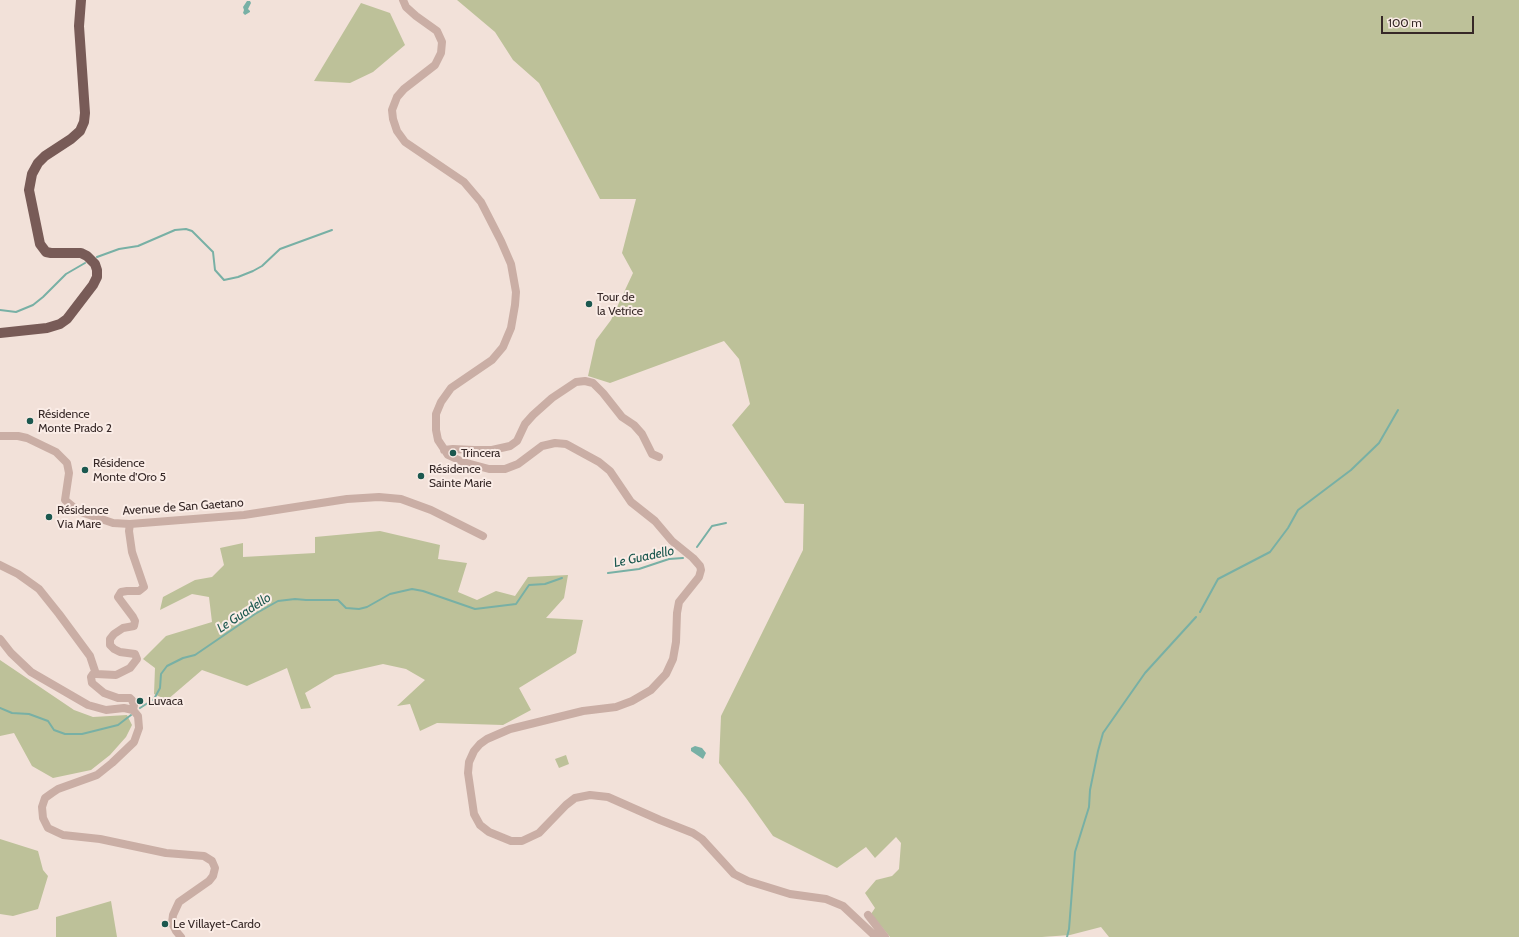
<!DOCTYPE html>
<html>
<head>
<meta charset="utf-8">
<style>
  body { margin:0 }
  #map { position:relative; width:1519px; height:937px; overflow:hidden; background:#f2e1d9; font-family:Cabin,sans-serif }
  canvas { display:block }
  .scale { position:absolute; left:1381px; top:16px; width:93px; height:18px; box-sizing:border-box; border:2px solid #362827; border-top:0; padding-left:5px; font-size:12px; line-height:14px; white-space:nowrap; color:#362827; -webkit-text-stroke:3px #faece6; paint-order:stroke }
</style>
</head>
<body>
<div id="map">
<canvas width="1519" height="937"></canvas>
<div class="scale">100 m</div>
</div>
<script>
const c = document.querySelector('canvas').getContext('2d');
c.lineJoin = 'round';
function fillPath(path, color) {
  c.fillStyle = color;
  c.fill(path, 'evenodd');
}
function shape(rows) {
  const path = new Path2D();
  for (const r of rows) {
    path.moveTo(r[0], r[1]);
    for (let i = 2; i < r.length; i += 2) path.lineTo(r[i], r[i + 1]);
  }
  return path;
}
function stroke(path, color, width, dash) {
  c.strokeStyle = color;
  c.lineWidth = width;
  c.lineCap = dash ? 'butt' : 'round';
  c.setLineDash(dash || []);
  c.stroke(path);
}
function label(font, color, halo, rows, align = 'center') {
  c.font = font + ' Cabin,sans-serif';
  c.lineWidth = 4;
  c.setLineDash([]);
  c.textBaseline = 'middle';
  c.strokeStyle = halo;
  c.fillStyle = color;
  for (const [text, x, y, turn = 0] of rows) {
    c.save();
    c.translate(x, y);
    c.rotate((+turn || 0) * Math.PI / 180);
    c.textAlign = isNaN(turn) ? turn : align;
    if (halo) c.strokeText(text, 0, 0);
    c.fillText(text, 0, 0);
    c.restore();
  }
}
const green = shape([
  [457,0,1519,0,1519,937,1109,937,1101,927,1070,935,1042,937,890,937,871,914,875,908,865,893,876,880,892,876,899,869,901,843,896,837,875,858,866,847,837,868,773,836,746,798,719,763,721,716,803,550,804,504,785,503,732,425,750,404,739,359,724,341,610,383,588,376,596,340,611,320,633,273,622,253,636,199,600,199,539,83,513,60,495,32],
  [361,3,390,13,405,45,373,72,350,83,314,81],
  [380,531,440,545,438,559,467,563,458,592,477,600,496,591,515,596,528,577,568,575,564,598,546,618,583,620,576,653,519,688,531,710,503,725,437,723,420,731,410,704,397,706,425,680,406,669,383,664,335,675,305,693,311,708,301,709,287,668,247,686,202,670,167,700,154,694,155,668,143,659,166,636,212,622,209,597,192,594,160,610,163,597,195,580,212,577,224,565,220,548,243,543,243,557,315,553,315,537],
  [0,660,74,710,93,717,127,715,132,725,126,737,110,755,91,770,53,778,32,766,14,733,0,736],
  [566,755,569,764,559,768,555,759],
  [0,839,38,851,43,870,48,876,38,909,13,916,0,914],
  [111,901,117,937,56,937,56,917]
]);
const water = shape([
  [247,1,250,1,251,3,248,9,250,11,250,12,245,15,243,13,244,10,243,7],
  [695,746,702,748,706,753,703,759,691,751,691,748]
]);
const stream = shape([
  [97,257,119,249,138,246,175,230,186,229,192,231,213,252,215,270,224,280,238,277,253,271,262,266,280,249,332,230],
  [0,310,16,312,33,305,43,297,66,274,85,263],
  [697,547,712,526,726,523],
  [608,573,639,569,669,559,683,558],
  [1200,612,1218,579,1270,552,1288,528,1298,510,1351,470,1379,443,1398,410],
  [0,708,12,713,29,714,48,721,54,730,65,734,82,734,118,725,131,715],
  [140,708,154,699,160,688,161,674,167,666,183,658,195,655,255,614,278,601,295,599,306,600,338,600,346,608,359,609,367,607,390,594,412,589,423,591,475,609,516,604,529,585,545,584,562,578],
  [1067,937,1069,929,1075,852,1089,807,1090,790,1098,751,1103,733,1145,673,1196,617]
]);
const minor = shape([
  [403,0,406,7,416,16,437,31,442,42,441,53,435,65,404,89,397,97,392,110,393,119,397,131,405,142,464,182,481,202,501,241,511,264,516,292,515,305,511,328,503,347,492,360,451,388,441,402,436,414,436,430,438,440,448,455,463,462,489,469,505,469,518,464,542,446,555,443,566,444,599,462,610,471,631,502,655,521,672,541,693,558,700,566,701,570,699,577,679,602,677,613,676,642,673,659,666,674,651,690,632,701,616,707,583,711,510,729,487,739,480,744,474,751,469,762,468,773,474,814,480,825,489,832,511,841,522,841,539,833,566,805,575,798,590,795,608,797,660,820,693,833,702,839,734,874,748,881,790,894,826,899,843,906,876,937],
  [0,436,18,436,27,438,56,452,67,463,69,473,65,500,78,511,113,523,130,524,244,515,347,499,379,497,401,499,431,510,483,536],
  [444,450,453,449,474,450,492,450,510,446,517,441,525,424,533,415,552,398,576,382,585,381,593,383,603,393,622,417,634,425,642,434,652,454,659,457],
  [130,524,129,531,132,552,144,587,139,591,127,591,121,592,118,597,133,617,135,621,134,626,123,628,114,634,110,639,110,645,114,649,120,652,135,654,137,659,130,668,116,675,96,674,93,674,91,677,92,683,104,693,118,698,130,698,132,700,134,705,133,710],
  [0,565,18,574,39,589,59,614,90,656,96,674],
  [0,639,11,653,31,672,88,705,106,710,124,708,133,710,138,716,139,728,134,742,112,763,97,775,58,789,52,793,45,798,42,807,43,818,48,828,63,835,100,839,166,853,204,856,212,861,215,868,213,876,209,881,179,902,173,915,172,923,176,931,181,937],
  [868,915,885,937]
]);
const major = shape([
  [0,333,47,328,60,324,67,319,93,285,97,277,97,270,95,264,87,256,81,253,51,253,46,252,40,244,29,190,32,174,38,163,45,156,71,139,80,131,84,122,85,113,79,26,81,0]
]);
const markers = [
  [589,304,4,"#1b584f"],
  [30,421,4,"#1b584f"],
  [453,453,4,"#1b584f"],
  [85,470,4,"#1b584f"],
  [421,476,4,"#1b584f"],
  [49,517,4,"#1b584f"],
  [140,701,4,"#1b584f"],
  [165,924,4,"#1b584f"]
];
const poiNames = [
  ["Tour de",597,297],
  ["la Vetrice",597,311],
  ["Résidence",38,414],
  ["Monte Prado 2",38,428],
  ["Trincera",461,453],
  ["Résidence",93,463],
  ["Monte d'Oro 5",93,477],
  ["Résidence",429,469],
  ["Sainte Marie",429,483],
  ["Résidence",57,510],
  ["Via Mare",57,524],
  ["Luvaca",148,701],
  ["Le Villayet-Cardo",173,924]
];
const streetNames = [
  ["Avenue de San Gaetano",183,507,-4]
];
const waterNames = [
  ["Le Guadello",644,557,-12],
  ["Le Guadello",244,613,-33]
];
fillPath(green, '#bdc199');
fillPath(water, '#78b0a5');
stroke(stream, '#78b0a5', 2);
stroke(minor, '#caaea5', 8);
stroke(major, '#785b57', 10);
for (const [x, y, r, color] of markers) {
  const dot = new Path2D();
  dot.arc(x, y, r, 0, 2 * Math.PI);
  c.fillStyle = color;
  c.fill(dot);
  stroke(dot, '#faece6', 1.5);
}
label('12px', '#362827', '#faece6', poiNames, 'left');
label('12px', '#362827', '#faece6', streetNames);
label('italic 13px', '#1b584f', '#faece6', waterNames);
</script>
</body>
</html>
